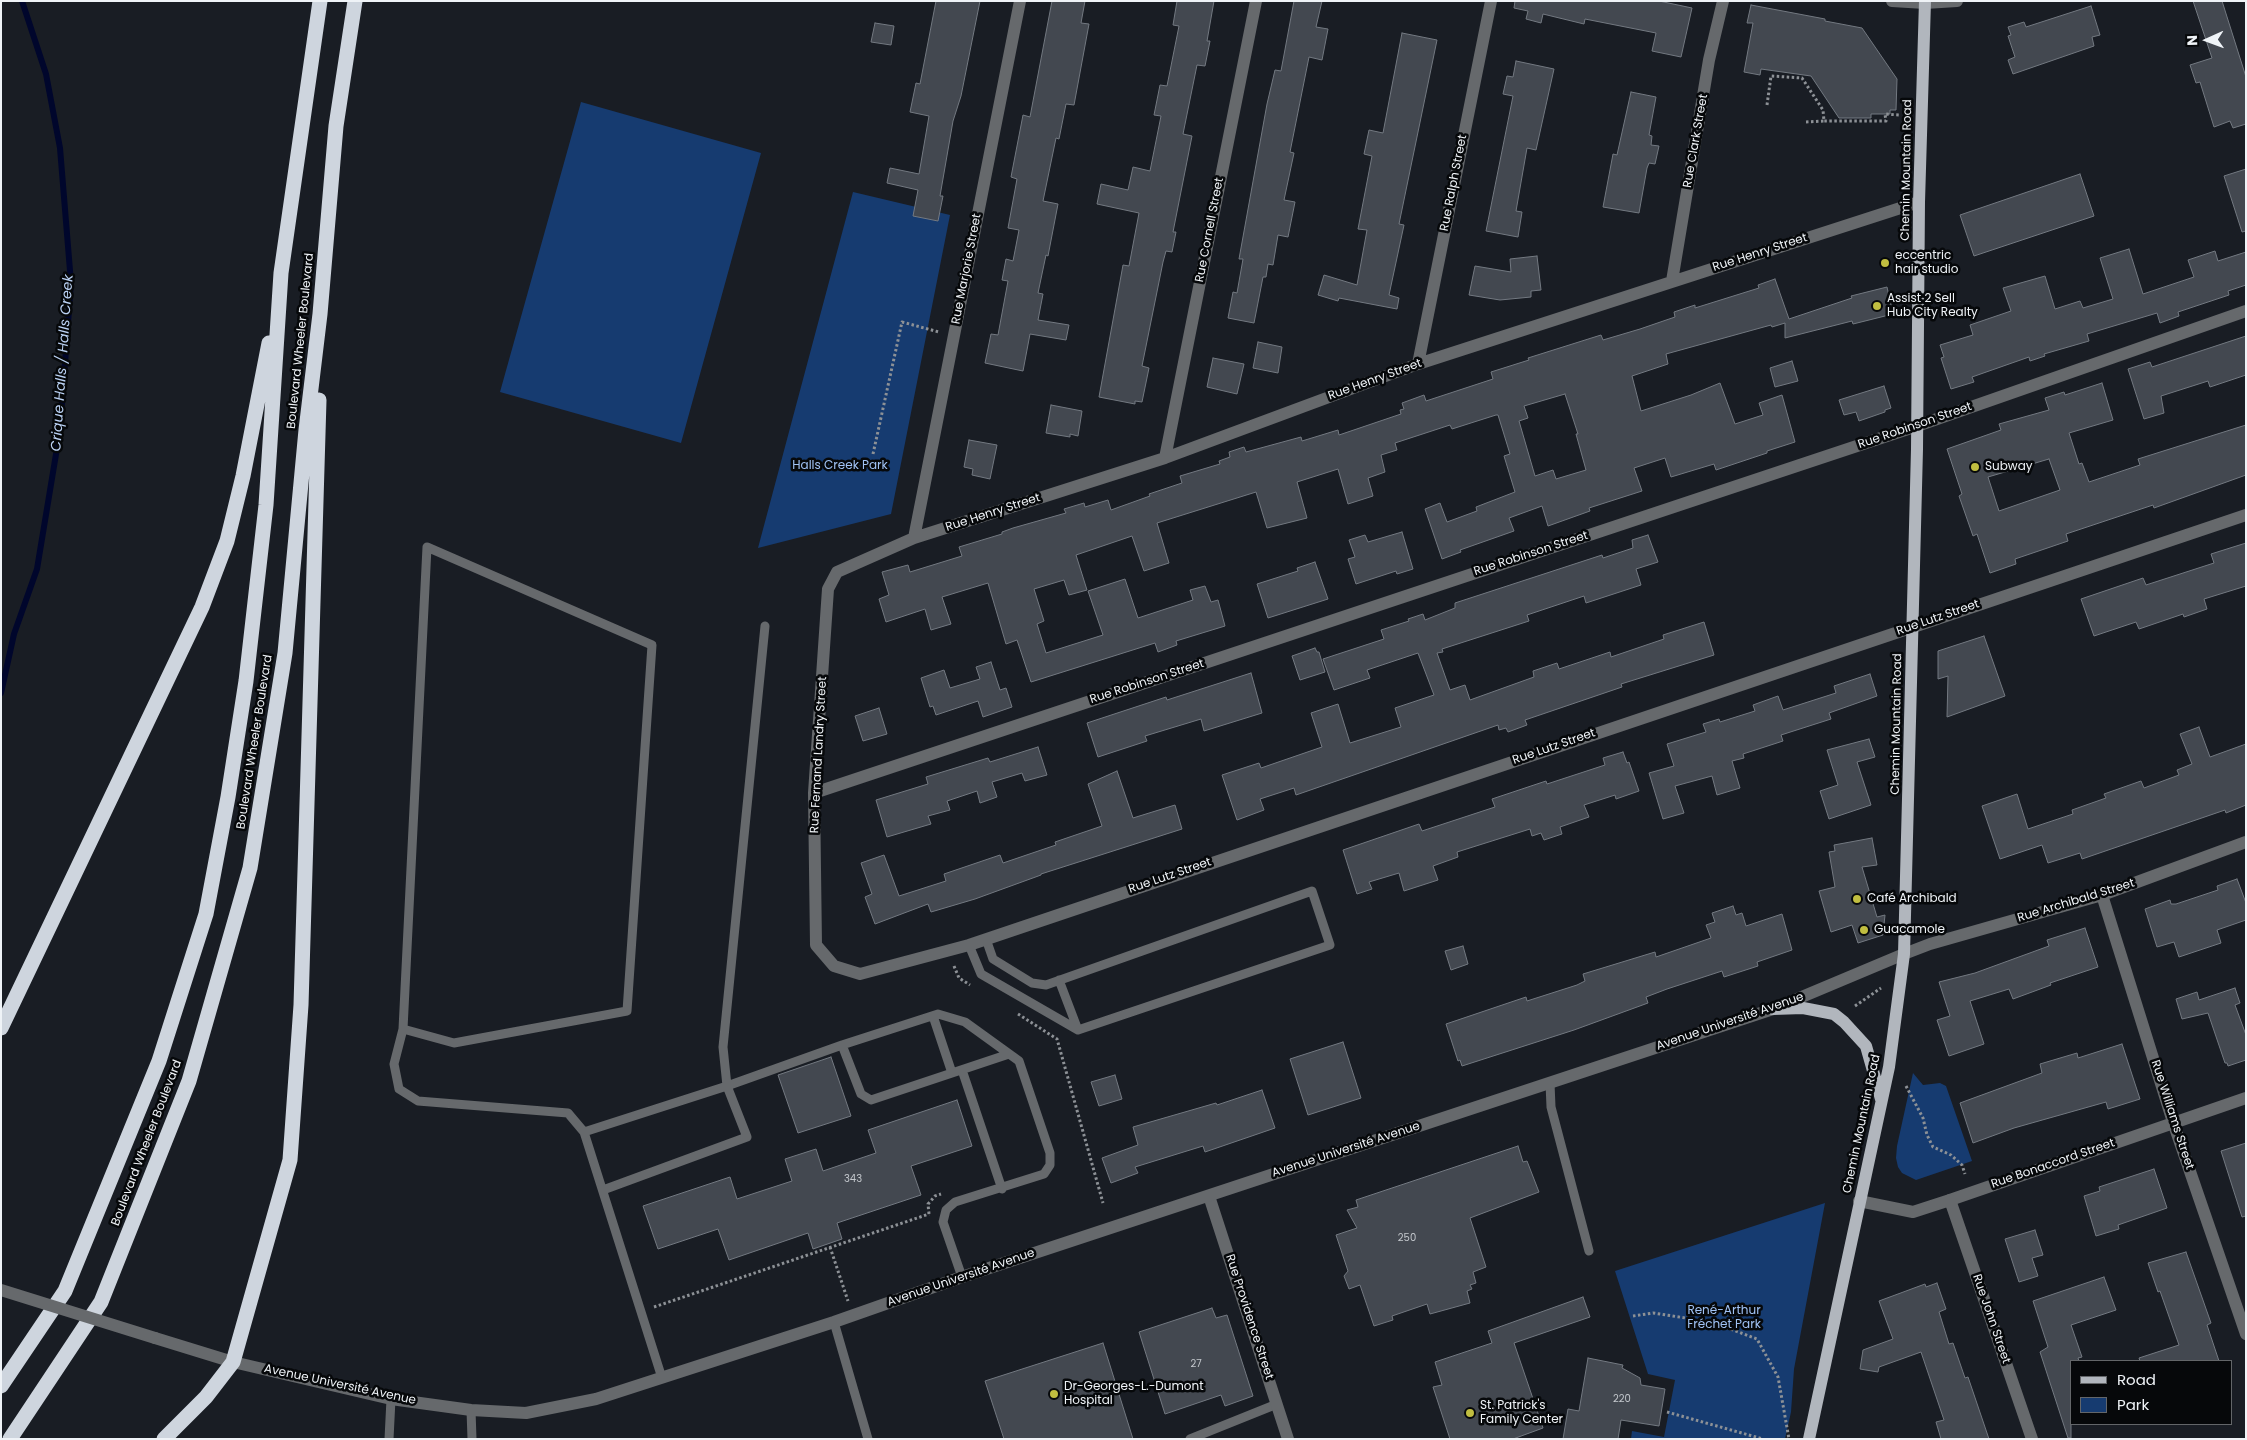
<!DOCTYPE html>
<html>
<head>
<meta charset="utf-8">
<style>
  body { margin:0 }
  #map { position:relative; width:2247px; height:1440px; overflow:hidden; background:#191d24; font-family:Poppins,sans-serif }
  canvas { display:block }
  .frame { position:absolute; inset:0; border:2px solid #eff3f7; pointer-events:none }
  .legend { position:absolute; left:2070px; top:1360px; width:162px; height:65px; box-sizing:border-box; background:#06080a; border:1px solid #636669; margin:0; padding:6px 9px; list-style:none; font-size:15px; color:#eff3f7 }
  .legend li { display:flex; align-items:center; gap:10px; height:25px }
  .legend b { width:25px; border:1px solid #636669 }
  .north { position:absolute; left:2182px; top:15px; width:50px; height:50px; -webkit-text-stroke:4px #06080a; paint-order:stroke; rotate:268deg; font-size:14px; font-weight:700; line-height:20px; text-align:center; color:#eff3f7 }
  .north::after { content:''; display:block; margin:auto; width:18px; height:22px; background:#eff3f7; clip-path:polygon(50% 0,100% 100%,50% 72%,0 100%) }
</style>
</head>
<body>
<div id="map">
<canvas width="2247" height="1440"></canvas>
<div class="frame"></div>
<ul class="legend">
<li><b style="height:6px;background:#b1b6bd"></b>Road</li>
<li><b style="height:14px;background:#163b70"></b>Park</li>
</ul>
<div class="north">N</div>
</div>
<script>
const c = document.querySelector('canvas').getContext('2d');
c.lineJoin = 'round';
function fillPath(path, color) {
  c.fillStyle = color;
  c.fill(path, 'evenodd');
}
function shape(rows) {
  const path = new Path2D();
  for (const r of rows) {
    path.moveTo(r[0], r[1]);
    for (let i = 2; i < r.length; i += 2) path.lineTo(r[i], r[i + 1]);
  }
  return path;
}
function stroke(path, color, width, dash) {
  c.strokeStyle = color;
  c.lineWidth = width;
  c.lineCap = dash ? 'butt' : 'round';
  c.setLineDash(dash || []);
  c.stroke(path);
}
function label(font, color, halo, rows, align = 'center') {
  c.font = font + ' Poppins,sans-serif';
  c.lineWidth = 5;
  c.setLineDash([]);
  c.textBaseline = 'middle';
  c.strokeStyle = halo;
  c.fillStyle = color;
  for (const [text, x, y, turn = 0] of rows) {
    c.save();
    c.translate(x, y);
    c.rotate((+turn || 0) * Math.PI / 180);
    c.textAlign = isNaN(turn) ? turn : align;
    if (halo) c.strokeText(text, 0, 0);
    c.fillText(text, 0, 0);
    c.restore();
  }
}
const green = shape([
  [581,102,761,153,681,443,500,392],
  [853,192,950,215,891,514,758,548],
  [1913,1073,1923,1085,1940,1083,1946,1086,1972,1161,1916,1180,1902,1173,1898,1167,1896,1158,1897,1146],
  [1825,1203,1794,1369,1791,1412,1785,1439,1631,1439,1632,1431,1664,1437,1675,1380,1648,1374,1615,1271]
]);
const stream = shape([
  [1,693,14,634,37,569,60,430,71,283,60,148,46,74,22,1]
]);
const building = shape([
  [936,1,980,1,961,96,953,121,940,196,943,196,938,221,913,216,918,190,887,183,890,168,919,174,929,116,910,112,916,83,920,84,936,1],
  [1052,1,1085,1,1081,23,1089,24,1074,105,1066,104,1059,139,1056,138,1043,201,1058,204,1048,256,1046,255,1038,293,1043,294,1038,320,1069,325,1066,340,1030,334,1023,371,985,363,991,334,998,335,1008,281,1002,280,1006,259,1013,261,1019,230,1008,228,1017,179,1011,177,1023,115,1030,117,1052,1],
  [1177,1,1214,1,1207,41,1210,41,1205,66,1197,65,1183,134,1192,136,1173,232,1176,232,1172,252,1166,251,1163,262,1142,366,1149,368,1142,402,1135,401,1135,404,1099,397,1123,265,1129,266,1139,213,1097,204,1101,184,1128,190,1133,167,1150,171,1161,116,1154,115,1160,85,1167,86,1179,26,1173,25,1177,1],
  [1294,1,1322,1,1316,27,1328,29,1322,60,1309,57,1290,152,1294,153,1284,200,1295,202,1288,237,1278,235,1273,265,1268,264,1266,277,1263,277,1254,323,1228,318,1233,292,1237,293,1243,259,1239,259,1267,104,1275,70,1281,71,1294,1],
  [1515,1,1659,1,1692,8,1681,57,1652,51,1656,33,1585,19,1584,24,1543,14,1541,23,1526,19,1528,11,1514,8,1515,1],
  [2193,1,2222,1,2246,77,2246,124,2233,128,2230,121,2214,127,2200,82,2196,83,2190,65,2212,58,2193,1],
  [1751,5,1825,19,1825,21,1862,28,1897,79,1896,110,1890,110,1890,114,1871,114,1871,118,1839,118,1811,76,1761,69,1760,75,1744,72,1753,23,1747,23,1751,5],
  [2091,6,2100,35,2092,37,2094,46,2013,74,2008,60,2015,57,2008,36,2011,35,2008,27,2024,22,2026,27,2091,6],
  [875,23,894,26,891,45,871,42,875,23],
  [1402,33,1437,40,1399,224,1404,225,1389,295,1399,298,1397,309,1339,298,1338,301,1318,295,1324,275,1357,285,1367,230,1358,229,1372,156,1364,154,1369,130,1383,133,1402,33],
  [1516,61,1554,69,1536,150,1527,148,1516,211,1522,212,1518,237,1486,231,1513,96,1503,94,1507,76,1513,77,1516,61],
  [1631,92,1656,97,1649,135,1652,136,1651,145,1659,146,1655,164,1649,163,1647,168,1639,213,1603,207,1613,154,1617,155,1631,92],
  [2246,169,2246,231,2242,232,2224,176,2246,169],
  [2080,174,2094,216,1974,256,1960,215,2080,174],
  [2129,249,2143,294,2194,277,2188,260,2215,251,2218,261,2246,252,2246,285,2228,291,2229,295,2178,312,2179,316,2160,323,2157,313,2087,334,2089,341,2044,354,2045,356,2030,361,2029,357,1972,377,1974,382,1951,389,1941,358,1944,357,1940,345,1973,335,1970,325,2011,311,2003,288,2045,276,2055,309,2080,301,2083,308,2113,299,2100,258,2129,249],
  [1537,256,1541,290,1531,291,1531,297,1500,300,1469,295,1475,266,1511,272,1510,259,1537,256],
  [1775,279,1789,319,1852,298,1851,296,1887,287,1893,314,1853,324,1852,321,1785,338,1785,323,1772,327,1771,325,1666,354,1668,364,1632,376,1641,411,1691,395,1720,383,1735,424,1763,415,1759,403,1782,395,1795,442,1767,451,1767,453,1716,470,1714,464,1671,477,1665,458,1634,468,1642,491,1589,508,1590,511,1548,526,1542,506,1509,518,1514,531,1460,550,1461,552,1442,559,1425,509,1440,503,1447,522,1477,511,1476,507,1515,492,1504,456,1510,454,1498,415,1496,415,1452,429,1450,425,1395,443,1397,450,1381,455,1385,472,1368,478,1373,496,1348,504,1338,469,1297,482,1307,518,1267,528,1256,492,1157,523,1169,563,1144,571,1132,536,1076,555,1087,590,1069,595,1064,580,1034,589,1044,621,1037,624,1046,653,1103,635,1088,591,1125,579,1138,618,1193,600,1190,590,1205,586,1211,602,1218,600,1225,626,1176,641,1177,645,1158,652,1155,643,1031,682,1017,640,1006,644,988,583,942,597,951,624,931,630,925,609,886,622,879,599,889,595,882,572,908,565,910,572,962,556,959,547,1002,534,1002,532,1013,528,1066,513,1064,509,1084,503,1085,507,1108,500,1111,510,1150,496,1149,494,1182,483,1180,476,1220,464,1219,461,1230,457,1229,452,1244,447,1246,452,1301,437,1302,441,1338,430,1339,435,1401,414,1400,410,1404,409,1402,403,1424,395,1426,401,1493,379,1491,372,1529,360,1528,358,1601,335,1603,340,1640,329,1675,317,1674,312,1695,305,1695,308,1759,288,1758,285,1775,279],
  [1565,394,1578,434,1576,434,1586,470,1556,479,1553,470,1535,476,1519,421,1528,418,1524,406,1565,394],
  [2246,336,2246,375,2210,387,2208,381,2161,396,2164,413,2144,419,2128,369,2150,362,2152,367,2246,336],
  [1258,342,1282,347,1278,373,1253,368,1258,342],
  [1213,358,1244,364,1237,394,1207,387,1213,358],
  [1792,361,1798,381,1775,387,1770,368,1792,361],
  [2102,383,2113,420,2069,433,2079,464,2082,463,2089,482,2140,465,2138,459,2246,425,2246,475,2154,508,2153,505,2066,534,2068,541,2015,559,2016,564,1990,573,1977,534,1973,536,1959,496,1962,494,1947,449,2001,430,1999,424,2049,410,2045,398,2064,392,2065,395,2102,383],
  [2049,459,2060,490,1999,511,1988,477,2049,459],
  [1884,386,1891,408,1885,410,1885,412,1859,421,1856,412,1844,415,1839,400,1884,386],
  [1051,405,1082,411,1078,436,1070,434,1070,437,1046,433,1051,405],
  [969,440,997,445,990,479,972,475,973,469,964,467,969,440],
  [1402,532,1413,569,1397,574,1396,571,1356,584,1348,559,1355,557,1349,540,1365,535,1368,542,1402,532],
  [1648,535,1658,562,1636,569,1641,585,1586,603,1584,596,1527,615,1529,621,1442,649,1443,652,1437,653,1450,690,1465,685,1470,700,1534,677,1533,671,1557,663,1559,669,1610,652,1611,657,1664,639,1663,635,1704,622,1714,655,1621,684,1622,687,1525,720,1527,725,1508,732,1506,728,1499,730,1498,725,1296,795,1294,788,1260,799,1264,810,1237,820,1222,775,1259,763,1261,768,1322,747,1311,713,1338,704,1350,743,1401,727,1395,708,1434,695,1418,653,1367,670,1370,678,1334,690,1323,659,1384,639,1381,630,1409,621,1408,619,1423,614,1425,620,1455,608,1455,603,1602,555,1603,558,1633,548,1632,540,1648,535],
  [2246,543,2246,586,2204,599,2207,609,2184,617,2183,614,2139,629,2136,622,2094,636,2081,599,2143,578,2146,585,2214,563,2211,554,2246,543],
  [1315,562,1328,599,1268,618,1257,584,1298,571,1297,568,1315,562],
  [1984,636,2005,696,1947,717,1948,676,1938,679,1938,651,1984,636],
  [1315,648,1317,652,1319,652,1325,672,1300,680,1292,656,1315,648],
  [991,662,1000,690,1006,688,1012,707,983,717,978,701,936,715,933,706,930,707,921,678,944,670,950,688,980,679,976,667,991,662],
  [1251,673,1262,713,1204,731,1201,719,1145,736,1147,741,1098,757,1087,723,1166,697,1167,700,1251,673],
  [1870,674,1877,696,1829,713,1831,719,1781,735,1783,741,1743,754,1744,758,1732,761,1740,788,1717,795,1712,776,1675,786,1684,813,1663,819,1649,773,1674,766,1667,744,1706,732,1703,724,1719,719,1720,722,1755,711,1753,705,1778,696,1783,710,1836,693,1834,686,1870,674],
  [879,708,887,734,863,741,855,716,879,708],
  [2199,727,2210,757,2246,744,2246,805,2226,813,2225,810,2082,859,2080,853,2048,863,2042,845,2000,859,1982,806,2017,794,2028,829,2073,814,2072,810,2106,798,2104,794,2141,781,2144,788,2179,775,2177,770,2192,764,2180,734,2199,727],
  [1869,739,1875,757,1857,762,1871,805,1829,819,1820,791,1838,785,1827,750,1869,739],
  [1038,747,1047,775,1025,781,1022,773,992,782,997,797,980,803,977,791,947,801,950,810,928,816,931,824,887,837,876,800,928,784,926,777,988,758,990,762,1038,747],
  [1623,752,1627,763,1629,762,1639,791,1616,799,1615,795,1584,805,1589,817,1560,827,1562,834,1544,840,1541,833,1532,836,1530,829,1457,852,1458,857,1433,866,1438,880,1404,891,1399,873,1369,882,1372,889,1357,894,1343,850,1419,824,1422,831,1495,807,1492,799,1546,781,1547,784,1605,765,1603,758,1623,752],
  [1117,771,1133,818,1175,805,1182,829,1041,874,1041,875,975,899,931,912,928,904,875,924,865,897,872,894,861,863,884,855,899,896,946,881,944,874,1000,855,1003,863,1056,845,1055,842,1102,826,1088,784,1117,771],
  [1872,838,1877,865,1862,867,1877,917,1885,915,1883,935,1858,943,1852,925,1831,932,1819,891,1835,887,1829,852,1835,851,1834,845,1872,838],
  [2237,879,2246,903,2246,920,2217,930,2221,943,2179,957,2174,942,2157,947,2145,909,2170,900,2171,904,2176,904,2218,890,2217,886,2237,879],
  [1733,906,1736,915,1742,913,1746,926,1782,914,1792,950,1757,962,1758,966,1724,977,1722,971,1667,989,1646,997,1648,1003,1574,1030,1462,1066,1460,1060,1458,1061,1446,1024,1526,997,1527,1001,1577,985,1585,981,1583,974,1655,952,1656,957,1711,938,1706,925,1715,922,1712,913,1733,906],
  [2085,928,2098,967,2050,983,2051,985,2013,999,2009,989,1970,1001,1984,1044,1949,1056,1937,1020,1950,1016,1939,982,1975,973,2049,946,2047,940,2085,928],
  [1463,946,1468,964,1451,970,1445,951,1463,946],
  [2235,988,2240,1003,2235,1005,2246,1035,2246,1060,2228,1066,2227,1063,2225,1063,2208,1013,2182,1019,2176,999,2197,992,2199,1000,2235,988],
  [1343,1042,1361,1098,1308,1115,1290,1059,1343,1042],
  [2122,1044,2140,1099,2108,1109,2106,1102,2014,1128,1973,1143,1960,1103,2042,1073,2040,1064,2077,1053,2078,1058,2122,1044],
  [831,1057,851,1116,798,1133,778,1075,831,1057],
  [1115,1075,1122,1099,1099,1106,1091,1082,1115,1075],
  [1262,1090,1275,1128,1205,1152,1203,1146,1135,1167,1138,1173,1111,1183,1102,1158,1138,1145,1133,1127,1216,1103,1217,1105,1262,1090],
  [957,1100,972,1146,911,1166,921,1195,837,1223,842,1239,813,1249,808,1233,729,1260,718,1229,658,1249,643,1206,730,1177,737,1199,792,1181,785,1159,816,1149,823,1171,876,1153,868,1130,957,1100],
  [2246,1143,2246,1216,2242,1217,2221,1151,2246,1143],
  [1518,1146,1523,1162,1527,1161,1539,1192,1470,1218,1486,1267,1473,1272,1476,1283,1470,1285,1472,1289,1467,1291,1470,1303,1430,1314,1427,1304,1392,1316,1393,1320,1374,1326,1360,1285,1349,1289,1344,1276,1348,1271,1336,1235,1357,1228,1347,1210,1358,1207,1356,1200,1518,1146],
  [2154,1169,2167,1208,2118,1225,2119,1229,2096,1236,2084,1196,2100,1191,2099,1187,2154,1169],
  [2035,1230,2043,1255,2032,1258,2038,1276,2019,1282,2005,1239,2035,1230],
  [2186,1252,2211,1323,2207,1325,2219,1361,2140,1361,2139,1358,2179,1345,2160,1291,2158,1292,2148,1263,2186,1252],
  [2104,1277,2116,1310,2071,1325,2082,1357,2078,1358,2079,1361,2071,1361,2071,1438,2068,1438,2040,1352,2048,1347,2033,1301,2104,1277],
  [1937,1283,1946,1309,1939,1312,1949,1344,1953,1343,1965,1378,1968,1377,1989,1439,1941,1439,1936,1422,1944,1420,1921,1352,1879,1367,1878,1372,1860,1369,1863,1350,1893,1339,1879,1301,1925,1284,1926,1287,1937,1283],
  [1583,1297,1590,1317,1514,1343,1543,1428,1513,1439,1450,1439,1433,1387,1442,1385,1435,1362,1492,1343,1488,1331,1583,1297],
  [1212,1308,1216,1318,1227,1315,1253,1396,1225,1406,1221,1395,1165,1414,1139,1332,1212,1308],
  [1103,1343,1133,1439,1004,1439,985,1381,1103,1343],
  [1588,1358,1623,1365,1622,1368,1640,1378,1641,1385,1665,1389,1659,1426,1621,1420,1618,1439,1563,1439,1568,1409,1579,1411,1588,1358]
]);
const path = shape([
  [1767,105,1771,76,1802,78,1823,110,1824,121,1886,121,1885,114,1899,115],
  [1806,122,1824,121],
  [873,454,902,322,939,332],
  [954,966,959,978,970,985],
  [1855,1006,1881,988],
  [1018,1014,1057,1039,1103,1203],
  [1906,1086,1923,1118,1927,1135,1933,1147,1951,1155,1962,1165,1965,1174],
  [929,1214,928,1204,935,1196,941,1194],
  [830,1247,848,1301],
  [654,1307,929,1214],
  [1633,1316,1653,1313,1712,1322,1757,1339,1778,1377,1789,1439],
  [1667,1412,1763,1439]
]);
const service = shape([
  [969,945,981,974,1078,1030,1330,945,1312,891,1046,985,1032,983,993,959,986,939],
  [1059,980,1078,1030],
  [933,1016,952,1073],
  [403,1029,454,1043,627,1011,652,645,427,547,403,1029,394,1064,399,1089,418,1101,568,1113,584,1132,662,1378],
  [842,1045,861,1094,871,1100,1009,1054],
  [962,1070,1002,1189],
  [1550,1083,1551,1107,1589,1251],
  [584,1132,727,1086,842,1045,938,1014,965,1022,1019,1061,1050,1153,1050,1165,1044,1174,955,1202,946,1210,943,1222,962,1277],
  [603,1190,747,1137,727,1086,723,1047,765,626],
  [834,1322,868,1439],
  [471,1410,472,1439],
  [389,1439,391,1399],
  [1190,1439,1277,1404]
]);
const minor = shape([
  [1925,3,1957,1],
  [1919,202,1418,364,1165,458,914,538,837,572,828,589,814,793,816,945,834,966,860,974,969,945,2246,515],
  [1672,281,1709,60,1723,1],
  [1418,364,1491,1],
  [1165,458,1256,1],
  [914,538,1020,1],
  [814,793,1917,426,2246,311],
  [2102,895,2173,1122,2246,1334],
  [1904,954,1930,944,2102,895,2246,842],
  [1209,1196,1288,1439],
  [1950,1200,2246,1098]
]);
const tertiary = shape([
  [1892,1,1925,3],
  [1859,1201,1913,1212,1950,1200,2032,1439],
  [155,1338,233,1362,391,1399,471,1410,526,1413,596,1399,834,1322,962,1277,1773,1009,1904,954]
]);
const primary = shape([
  [1773,1009,1803,1008,1834,1014,1844,1022,1866,1046,1881,1099],
  [1809,1439,1889,1067,1904,954,1917,449,1919,202,1925,1]
]);
const motorway = shape([
  [1,1028,202,607,227,541,243,476,269,343],
  [1,1386,65,1291,159,1061,206,914,228,797,246,681,266,505,281,273,320,1],
  [10,1439,101,1302,189,1081,250,868,285,653,306,430,320,314,336,126,355,1],
  [164,1439,206,1397,233,1362,290,1160,301,1005,319,400]
]);
const tertiaryBridge = shape([
  [1,1290,155,1338]
]);
const markers = [
  [1885,263,5,"#c1be40"],
  [1877,306,5,"#c1be40"],
  [1975,467,5,"#c1be40"],
  [1857,899,5,"#c1be40"],
  [1864,930,5,"#c1be40"],
  [1054,1394,5,"#c1be40"],
  [1470,1413,5,"#c1be40"]
];
const numberNames = [
  ["343",853,1179],
  ["250",1407,1238],
  ["27",1196,1364],
  ["220",1622,1399]
];
const streetNames = [
  ["Rue Clark Street",1696,141,-80],
  ["Chemin Mountain Road",1907,170,-89],
  ["Rue Ralph Street",1454,183,-79],
  ["Rue Cornell Street",1210,230,-79],
  ["Rue Henry Street",1760,253,-18],
  ["Rue Marjorie Street",967,269,-79],
  ["Boulevard Wheeler Boulevard",301,341,-84],
  ["Rue Henry Street",1375,380,-20],
  ["Rue Robinson Street",1915,426,-19],
  ["Rue Henry Street",993,513,-18],
  ["Rue Robinson Street",1531,554,-18],
  ["Rue Lutz Street",1938,618,-19],
  ["Rue Robinson Street",1147,682,-18],
  ["Chemin Mountain Road",1897,724,-89],
  ["Boulevard Wheeler Boulevard",255,742,-81],
  ["Rue Lutz Street",1554,747,-19],
  ["Rue Fernand Landry Street",819,755,-87],
  ["Rue Lutz Street",1170,876,-19],
  ["Rue Archibald Street",2076,901,-17],
  ["Avenue Université Avenue",1730,1022,-19],
  ["Rue Williams Street",2172,1115,72],
  ["Chemin Mountain Road",1862,1124,-78],
  ["Boulevard Wheeler Boulevard",147,1143,-69],
  ["Avenue Université Avenue",1346,1150,-18],
  ["Rue Bonaccord Street",2053,1164,-19],
  ["Avenue Université Avenue",961,1278,-19],
  ["Rue Providence Street",1249,1317,72],
  ["Rue John Street",1991,1319,71],
  ["Avenue Université Avenue",340,1385,12]
];
const poiNames = [
  ["eccentric",1895,256],
  ["hair studio",1895,270],
  ["Assist 2 Sell",1887,299],
  ["Hub City Realty",1887,313],
  ["Subway",1985,467],
  ["Café Archibald",1867,899],
  ["Guacamole",1874,930],
  ["Dr-Georges-L.-Dumont",1064,1387],
  ["Hospital",1064,1401],
  ["St. Patrick's",1480,1406],
  ["Family Center",1480,1420]
];
const parkNames = [
  ["Halls Creek Park",840,466],
  ["René-Arthur",1724,1311],
  ["Fréchet Park",1724,1325]
];
const waterNames = [
  ["Crique Halls / Halls Creek",63,363,-86]
];
fillPath(green, '#163b70');
stroke(stream, '#00062c', 6);
fillPath(building, '#434850');
stroke(building, '#737981', 1);
stroke(path, '#8d9196', 3, [2.5, 2.5]);
stroke(service, '#66696c', 9);
stroke(minor, '#66696c', 12);
stroke(tertiary, '#66696c', 12);
stroke(primary, '#b1b6bd', 12);
stroke(motorway, '#ced5de', 15);
stroke(tertiaryBridge, '#66696c', 12);
for (const [x, y, r, color] of markers) {
  const dot = new Path2D();
  dot.arc(x, y, r, 0, 2 * Math.PI);
  c.fillStyle = color;
  c.fill(dot);
  stroke(dot, '#06080a', 2);
}
label('10px', '#c4c8cd', null, numberNames);
label('12px', '#eff3f7', '#06080a', streetNames);
label('12px', '#eff3f7', '#06080a', poiNames, 'left');
label('12px', '#a0c2f4', '#06080a', parkNames);
label('italic 14px', '#bbd2f4', '#06080a', waterNames);
</script>
</body>
</html>
